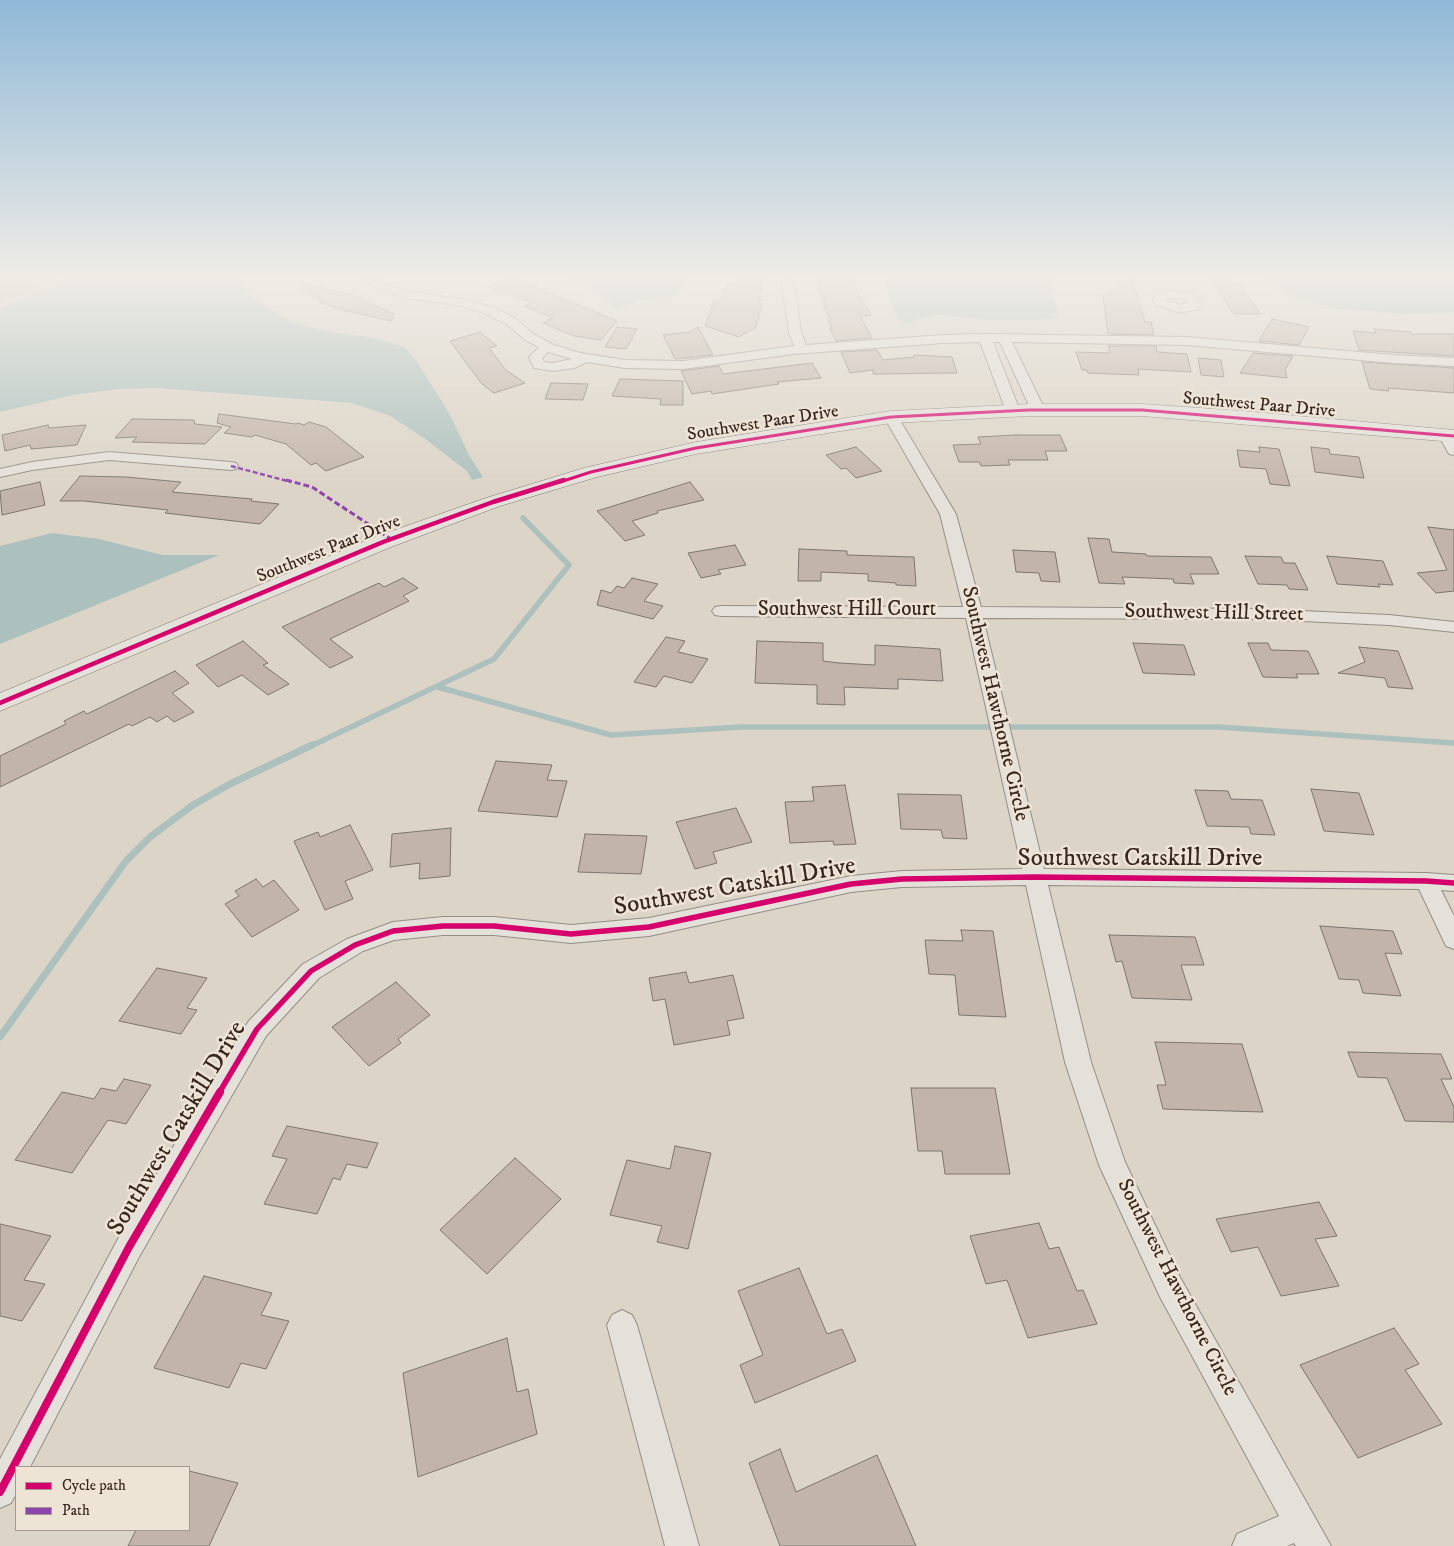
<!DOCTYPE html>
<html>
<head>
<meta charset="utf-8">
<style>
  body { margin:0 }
  #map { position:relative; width:1454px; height:1546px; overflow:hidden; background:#dcd4c7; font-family:"IM FELL DW Pica",serif }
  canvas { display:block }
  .legend { position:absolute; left:15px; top:1466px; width:175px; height:65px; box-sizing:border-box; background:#eee4d5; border:1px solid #a5988c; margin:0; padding:6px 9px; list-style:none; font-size:15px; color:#38271e }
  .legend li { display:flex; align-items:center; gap:10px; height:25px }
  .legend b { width:25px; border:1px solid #a5988c }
</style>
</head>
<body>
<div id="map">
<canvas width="1454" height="1546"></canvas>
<ul class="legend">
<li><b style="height:6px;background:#d6006c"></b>Cycle path</li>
<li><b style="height:6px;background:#8e44ad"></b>Path</li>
</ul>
</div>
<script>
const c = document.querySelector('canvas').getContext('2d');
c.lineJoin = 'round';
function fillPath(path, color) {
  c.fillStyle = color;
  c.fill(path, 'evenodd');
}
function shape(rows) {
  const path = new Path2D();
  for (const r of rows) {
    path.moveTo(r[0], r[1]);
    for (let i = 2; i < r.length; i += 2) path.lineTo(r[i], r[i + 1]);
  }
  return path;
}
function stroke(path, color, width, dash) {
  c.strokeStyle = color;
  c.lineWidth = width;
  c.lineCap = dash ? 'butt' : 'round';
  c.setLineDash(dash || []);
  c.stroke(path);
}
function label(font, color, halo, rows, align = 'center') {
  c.font = font + ' "IM FELL DW Pica",serif';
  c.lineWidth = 5;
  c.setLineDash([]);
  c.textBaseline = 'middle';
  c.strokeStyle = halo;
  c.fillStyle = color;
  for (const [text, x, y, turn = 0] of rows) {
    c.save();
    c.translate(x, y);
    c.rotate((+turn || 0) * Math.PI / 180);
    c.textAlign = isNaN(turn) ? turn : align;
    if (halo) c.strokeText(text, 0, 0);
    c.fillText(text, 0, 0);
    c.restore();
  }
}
const green = shape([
  [0,278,59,278,0,305]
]);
const water = shape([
  [67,278,241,278,247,292,271,310,300,325,331,332,369,337,405,347,418,363,449,413,469,455,483,477,472,480,467,471,424,438,390,416,352,403,156,388,118,389,74,395,0,412,0,309],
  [567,278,684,278,684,285,681,291,671,297,642,300,618,308,611,306,609,304,611,301,592,289],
  [885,278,1055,278,1053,281,1051,290,1059,311,1057,316,1052,319,1039,320,983,320,939,315,919,319,910,324,904,323,899,320,894,311],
  [1261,278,1454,278,1454,312,1430,314,1407,314,1339,309,1298,299],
  [52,533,99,539,162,555,219,555,0,644,0,546]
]);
const streamFar1 = shape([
  [438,687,611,735,741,727,1219,727,1454,743],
  [309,747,494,659,569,565,523,518]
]);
const stream = shape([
  [0,1037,126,861,150,837,193,805,230,784,312,745]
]);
const building = shape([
  [507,278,515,278,538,286,535,287,617,321,601,340,574,336,543,323,553,318,524,306,533,303,487,287,507,278],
  [735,278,763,279,758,303,762,304,756,327,739,337,705,326,714,300,723,300,727,284,734,285,735,278],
  [817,278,850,278,871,315,860,316,872,338,836,341,830,329,832,328,828,320,831,320,822,302,826,302,817,286,821,286,817,278],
  [1129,278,1132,278,1145,322,1151,322,1154,335,1108,334,1103,296,1129,278],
  [1209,278,1222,278,1239,284,1261,314,1234,314,1209,278],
  [302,283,353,295,394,314,391,321,343,310,319,302,322,300,300,290,302,283],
  [1272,319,1309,327,1299,345,1259,341,1272,319],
  [617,327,637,329,626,349,605,347,617,327],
  [698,327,713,355,675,359,663,335,690,332,698,327],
  [1374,329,1411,332,1412,334,1454,334,1454,356,1359,350,1353,331,1376,333,1374,329],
  [480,332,497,346,489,348,506,370,525,383,494,393,482,384,450,341,480,332],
  [1109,346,1156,346,1157,352,1187,354,1191,372,1138,369,1139,375,1088,373,1087,370,1082,370,1076,352,1109,353,1109,346],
  [877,350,883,360,914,357,914,355,952,357,957,373,873,374,873,370,850,373,841,352,877,350],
  [1253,353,1293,356,1285,370,1287,378,1240,373,1253,353],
  [1198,358,1221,360,1224,377,1201,375,1198,358],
  [1362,362,1454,368,1454,393,1388,388,1389,391,1370,389,1362,362],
  [812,363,821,378,777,382,779,384,712,394,711,391,692,394,681,371,719,366,723,374,812,363],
  [620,379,683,381,683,405,660,405,661,399,612,396,620,379],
  [551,383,588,384,583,400,545,399,551,383],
  [219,414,296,424,298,423,304,425,309,422,326,427,364,457,326,471,316,463,311,465,286,444,255,435,252,437,224,433,231,427,217,423,219,414],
  [132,419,194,420,195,424,222,427,205,444,132,442,137,437,115,438,132,419],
  [48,425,49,428,86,425,77,445,31,449,30,445,5,451,2,435,48,425],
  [1016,435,1060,435,1067,451,1045,451,1048,460,1008,460,1010,465,981,466,979,462,959,462,953,445,981,444,978,437,1016,435],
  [856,447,882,471,856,478,846,468,841,469,826,455,856,447],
  [1259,447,1279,449,1290,486,1270,484,1266,469,1240,467,1237,450,1260,452,1259,447],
  [1311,447,1329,449,1330,454,1359,457,1364,478,1315,472,1311,447],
  [80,476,126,477,181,482,172,492,252,499,251,501,279,504,260,524,165,513,168,510,84,501,60,501,80,476],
  [40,482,45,505,2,515,0,491,40,482],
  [690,482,704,500,657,511,658,513,632,521,645,535,625,541,597,511,690,482],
  [1428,527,1454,530,1454,591,1436,593,1417,573,1447,570,1428,527],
  [1088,538,1109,539,1112,552,1146,554,1147,556,1211,557,1219,574,1190,574,1194,584,1174,583,1173,579,1122,577,1125,584,1099,583,1088,538],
  [735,545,746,565,718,570,721,574,701,578,688,553,735,545],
  [799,549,847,551,847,555,914,557,916,586,896,585,896,583,868,581,868,574,821,572,821,581,798,581,799,549],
  [1013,550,1055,552,1060,582,1041,581,1039,573,1016,572,1013,550],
  [1245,556,1281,557,1284,563,1295,563,1308,590,1289,589,1287,585,1258,584,1245,556],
  [1327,556,1383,561,1393,585,1378,584,1380,587,1337,584,1327,556],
  [403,578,418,588,403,596,409,601,330,639,353,657,330,668,282,627,379,583,384,587,403,578],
  [632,578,658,584,644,601,663,606,653,619,597,605,601,590,611,593,617,586,624,588,632,578],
  [666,637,685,641,678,652,708,659,692,683,664,676,656,687,634,682,666,637],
  [243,641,268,663,263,665,289,684,268,695,242,675,218,687,196,665,243,641],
  [757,641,823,643,823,661,839,663,875,665,875,645,940,649,943,681,898,679,898,689,844,687,845,705,817,704,817,685,755,683,757,641],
  [1133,643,1184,645,1195,675,1143,673,1133,643],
  [1248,643,1268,643,1271,650,1308,651,1319,674,1296,674,1298,678,1263,677,1248,643],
  [1359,647,1398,651,1413,689,1388,687,1385,678,1338,673,1365,662,1359,647],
  [175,671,189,683,172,693,194,712,174,722,167,716,157,722,150,717,132,726,129,724,0,787,0,756,66,724,64,721,84,711,87,714,175,671],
  [496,761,552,765,547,780,567,781,557,817,478,811,496,761],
  [845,785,856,844,834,845,833,841,790,843,785,802,814,801,812,787,845,785],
  [1311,789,1359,793,1374,835,1324,831,1311,789],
  [1195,790,1228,791,1231,799,1262,800,1275,835,1251,834,1249,827,1207,826,1195,790],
  [898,794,961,795,967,839,943,838,941,830,901,829,898,794],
  [736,808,752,842,713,852,717,863,695,869,676,822,736,808],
  [350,825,373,870,345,881,353,899,325,910,294,841,318,832,320,837,350,825],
  [451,828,450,876,419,879,420,863,390,867,392,834,451,828],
  [585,834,647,836,641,874,578,872,585,834],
  [256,879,263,887,274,880,299,910,252,937,225,904,239,896,235,891,256,879],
  [1320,926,1393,931,1402,954,1385,953,1401,996,1363,993,1359,980,1339,979,1320,926],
  [961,930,993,931,1006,1017,959,1015,955,975,929,974,925,940,963,941,961,930],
  [1109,935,1195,937,1204,965,1181,965,1192,1000,1132,998,1122,961,1116,962,1109,935],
  [157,968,207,978,187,1008,197,1010,181,1034,119,1021,157,968],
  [686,972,689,983,733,975,744,1018,727,1021,730,1035,674,1045,665,999,653,1001,649,978,686,972],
  [396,982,430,1015,398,1039,401,1043,369,1066,332,1027,396,982],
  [1155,1042,1242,1044,1263,1112,1163,1109,1157,1085,1166,1085,1155,1042],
  [1348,1052,1441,1054,1452,1079,1441,1079,1454,1107,1454,1122,1405,1121,1387,1078,1358,1077,1348,1052],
  [124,1079,151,1085,126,1124,108,1120,72,1173,15,1160,62,1092,94,1099,101,1088,116,1091,124,1079],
  [911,1088,995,1088,1010,1174,945,1174,942,1151,918,1151,911,1088],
  [287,1126,378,1143,367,1168,347,1164,340,1180,333,1178,317,1214,264,1204,287,1159,272,1156,287,1126],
  [675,1146,711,1153,688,1249,657,1242,662,1226,610,1215,627,1160,670,1169,675,1146],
  [515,1158,561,1199,487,1274,440,1230,515,1158],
  [1319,1202,1337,1236,1315,1239,1339,1286,1281,1296,1258,1247,1231,1252,1216,1219,1319,1202],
  [1039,1223,1049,1249,1059,1247,1077,1291,1083,1290,1097,1324,1028,1338,1007,1280,986,1284,970,1236,1039,1223],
  [0,1224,51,1236,24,1280,45,1284,22,1321,0,1316,0,1224],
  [799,1268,827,1334,842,1329,856,1361,755,1403,740,1365,763,1355,738,1291,799,1268],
  [204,1276,272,1293,261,1315,289,1321,266,1369,241,1363,229,1388,154,1368,204,1276],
  [1394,1328,1419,1364,1405,1370,1442,1424,1358,1458,1300,1365,1394,1328],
  [507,1338,517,1392,528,1389,537,1434,418,1477,403,1373,507,1338],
  [780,1449,796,1492,877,1455,916,1546,780,1546,749,1463,780,1449],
  [189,1471,238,1483,209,1546,128,1546,136,1530,189,1530,189,1471]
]);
const street = shape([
  [358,278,374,278,389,286,408,291,468,300,497,309,516,319,533,334,554,345,580,353,625,360,683,361,794,346,789,332,781,278,793,278,801,332,806,345,943,335,985,334,1187,337,1394,355,1454,358,1454,366,1394,363,1187,345,1012,342,1045,410,1038,414,1031,410,1000,342,993,342,1020,411,1013,415,1006,411,980,342,943,343,794,354,683,369,625,368,587,362,574,368,553,371,534,368,529,357,539,347,525,340,508,325,489,315,462,306,407,298,381,290,358,278],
  [548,352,572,359,553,363,544,362,542,358,548,352],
  [1170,290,1191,294,1202,303,1198,309,1180,313,1155,304,1153,301,1155,296,1159,293,1170,290],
  [1170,298,1184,299,1189,303,1180,305,1165,300,1170,298],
  [891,413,898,417,956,514,981,607,1258,609,1389,615,1454,622,1454,632,1389,625,1258,619,983,618,1044,869,1426,873,1454,875,1454,891,1441,890,1454,916,1454,949,1446,946,1419,889,1048,885,1091,1062,1125,1162,1180,1277,1331,1546,1296,1546,1294,1543,1287,1546,1232,1546,1237,1534,1279,1516,1160,1297,1099,1165,1065,1062,1026,885,902,887,851,892,649,936,571,943,494,935,443,935,394,940,363,951,319,978,266,1036,139,1257,30,1467,16,1467,16,1494,11,1503,0,1508,0,1459,119,1237,248,1022,303,964,347,939,393,922,443,917,494,917,571,925,649,918,851,876,902,871,1022,869,966,618,721,616,715,615,712,611,715,607,721,606,963,607,940,514,884,417,891,413],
  [1446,432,1451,433,1454,438,1454,455,1449,454,1439,436,1441,433,1446,432],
  [109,452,231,462,236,463,238,466,236,469,231,470,109,460,32,470,0,477,0,469,32,462,109,452],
  [622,1310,632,1315,637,1325,699,1546,665,1546,607,1325,612,1315,622,1310]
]);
const secondary = shape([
  [1029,404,1142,404,1243,411,1454,430,1454,442,1142,416,1029,416,891,423,696,454,597,477,500,506,391,547,0,711,0,693,375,537,486,498,584,468,696,442,891,411,1029,404]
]);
const quietFar1 = shape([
  [231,466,291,482]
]);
const quiet = shape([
  [286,480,312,487,391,539]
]);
const cyclewayFar3 = shape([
  [560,482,591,472,696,448,891,417,1029,410,1142,410,1454,436]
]);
const cyclewayFar2 = shape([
  [0,703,383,542,493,502,564,480]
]);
const cyclewayFar1 = shape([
  [219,1093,257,1029,311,971,355,945,393,931,443,926,494,926,571,934,649,927,851,884,902,879,1034,877,1426,881,1454,883]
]);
const cycleway = shape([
  [0,1492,129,1247,220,1092]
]);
const farStreetnames = [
  ["Southwest Paar Drive",1259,406,5],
  ["Southwest Paar Drive",763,424,-9],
  ["Southwest Paar Drive",329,550,-22]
];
const streetNames = [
  ["Southwest Hill Court",847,611],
  ["Southwest Hill Street",1214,614,1],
  ["Southwest Hawthorne Circle",994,704,77],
  ["Southwest Hawthorne Circle",1176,1288,63]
];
const nearStreetnames = [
  ["Southwest Catskill Drive",1140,860],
  ["Southwest Catskill Drive",735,888,-10],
  ["Southwest Catskill Drive",178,1129,-59]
];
fillPath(green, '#c7c7a9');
fillPath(water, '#acc0bd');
stroke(streamFar1, '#acc0bd', 5.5);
stroke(stream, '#acc0bd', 7);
fillPath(building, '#c3b4a9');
stroke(building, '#7d766e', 1);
stroke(street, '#948e85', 2);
stroke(secondary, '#7d766e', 1);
fillPath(street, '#e4e0da');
fillPath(secondary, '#e4e0da');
stroke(quietFar1, '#8e44ad', 2.5, [5, 2.5]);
stroke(quiet, '#8e44ad', 3, [6, 3]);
stroke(cyclewayFar3, '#d6006c', 3);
stroke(cyclewayFar2, '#d6006c', 4.5);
stroke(cyclewayFar1, '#d6006c', 5.5);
stroke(cycleway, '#d6006c', 8);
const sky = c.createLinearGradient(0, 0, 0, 495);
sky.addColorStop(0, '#90b9d7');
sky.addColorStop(0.56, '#efece6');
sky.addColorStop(1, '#efece600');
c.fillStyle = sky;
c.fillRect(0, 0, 1454, 495);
label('18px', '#38271e', '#eee4d5', farStreetnames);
label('21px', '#38271e', '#eee4d5', streetNames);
label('25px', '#38271e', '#eee4d5', nearStreetnames);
</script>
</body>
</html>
